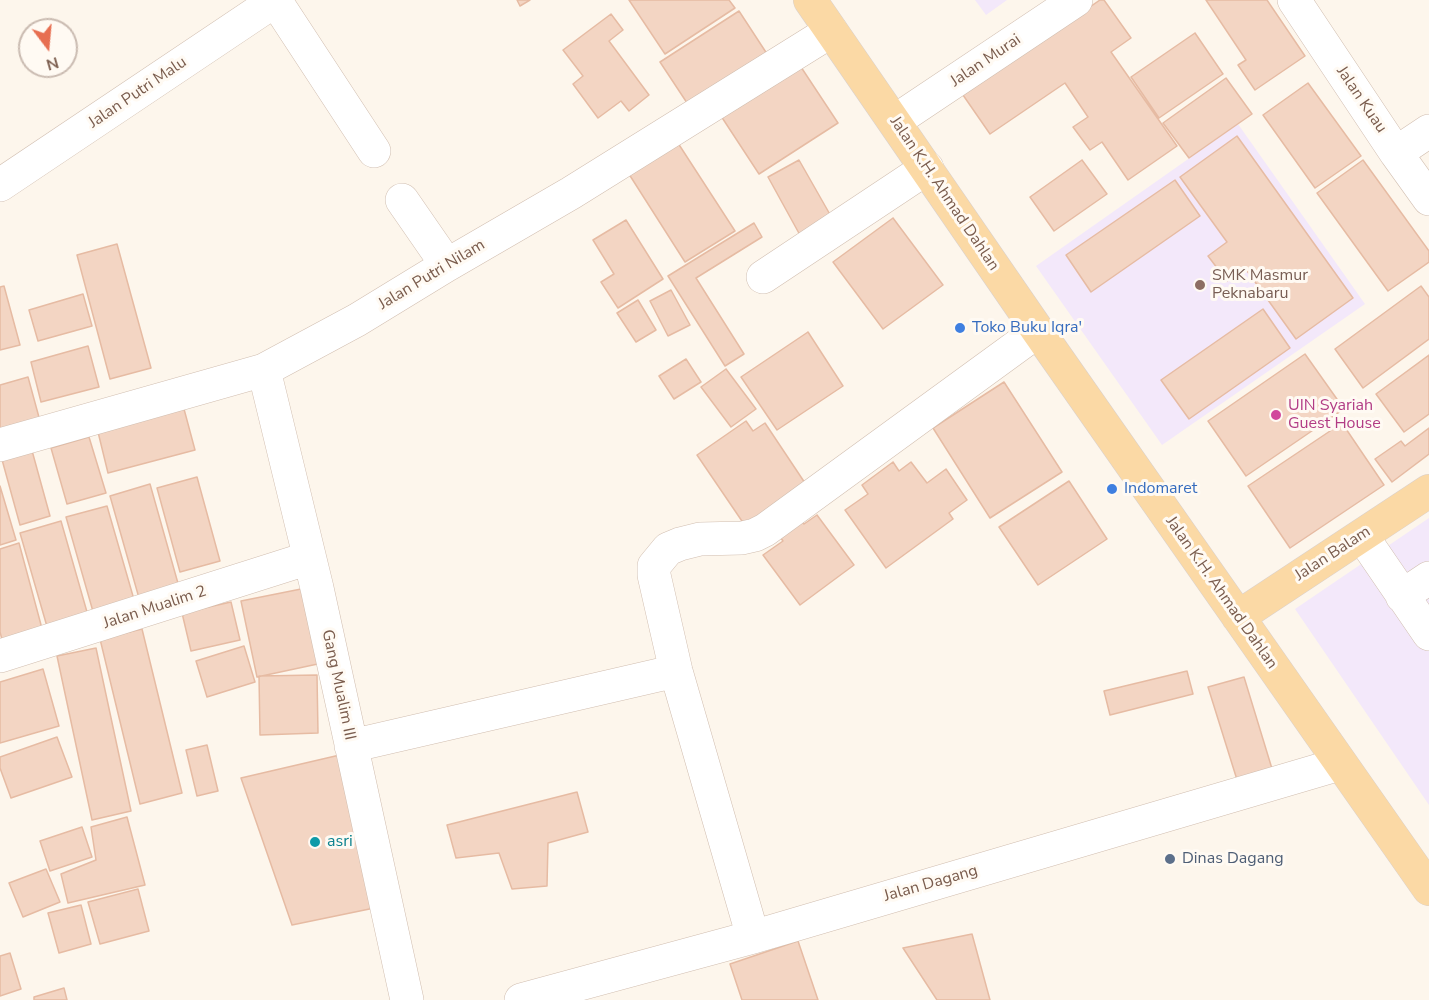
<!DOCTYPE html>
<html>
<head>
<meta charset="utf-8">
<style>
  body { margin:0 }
  #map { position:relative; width:1429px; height:1000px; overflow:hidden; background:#fdf6ec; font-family:"Nunito Sans",sans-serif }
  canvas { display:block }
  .north { position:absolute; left:18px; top:18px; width:60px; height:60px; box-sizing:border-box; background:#fffaf3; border:2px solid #cabbb1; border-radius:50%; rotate:164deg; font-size:16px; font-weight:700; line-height:24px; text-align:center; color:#7a5c4d }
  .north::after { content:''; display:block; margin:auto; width:21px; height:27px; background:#e76f51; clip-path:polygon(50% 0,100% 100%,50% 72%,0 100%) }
</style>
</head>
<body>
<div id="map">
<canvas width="1429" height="1000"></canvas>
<div class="north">N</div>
</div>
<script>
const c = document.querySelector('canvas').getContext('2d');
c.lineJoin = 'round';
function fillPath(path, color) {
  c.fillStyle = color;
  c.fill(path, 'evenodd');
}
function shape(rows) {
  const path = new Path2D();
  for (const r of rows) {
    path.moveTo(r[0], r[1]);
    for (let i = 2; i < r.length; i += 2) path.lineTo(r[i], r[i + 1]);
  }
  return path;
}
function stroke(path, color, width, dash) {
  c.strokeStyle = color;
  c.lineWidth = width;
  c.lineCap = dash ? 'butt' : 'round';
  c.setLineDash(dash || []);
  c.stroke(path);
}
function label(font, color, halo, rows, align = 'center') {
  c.font = font + ' "Nunito Sans",sans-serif';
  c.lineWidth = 6;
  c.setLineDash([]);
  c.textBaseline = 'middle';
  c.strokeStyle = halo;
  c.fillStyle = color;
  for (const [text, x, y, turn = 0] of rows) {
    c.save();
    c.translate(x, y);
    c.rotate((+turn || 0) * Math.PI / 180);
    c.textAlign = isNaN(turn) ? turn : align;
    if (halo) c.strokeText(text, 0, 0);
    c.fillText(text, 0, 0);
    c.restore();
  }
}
const education = shape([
  [975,0,1007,0,986,15],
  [1238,124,1365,304,1162,445,1036,266],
  [1429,518,1429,805,1295,609]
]);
const building = shape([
  [517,0,530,0,520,6,517,0],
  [629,0,729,0,735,8,665,54,629,0],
  [1100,0,1104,0,1131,38,1111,52,1177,146,1128,180,1102,142,1090,150,1073,127,1088,117,1065,83,990,134,963,95,1100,0],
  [1206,0,1267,0,1305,56,1255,90,1238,65,1246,60,1206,0],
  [739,11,773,63,695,115,660,62,739,11],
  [611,14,623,30,609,41,649,95,629,111,621,101,598,118,573,84,583,76,563,50,611,14],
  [1195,33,1223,74,1159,118,1131,77,1195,33],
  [799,64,838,123,759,174,721,116,799,64],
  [1226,78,1252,114,1189,158,1163,123,1226,78],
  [1308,83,1361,156,1315,188,1263,115,1308,83],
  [1237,136,1353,298,1296,339,1245,268,1227,281,1208,256,1227,242,1180,177,1237,136],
  [676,140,735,231,685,262,627,171,676,140],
  [799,160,836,225,806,246,768,177,799,160],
  [1082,160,1107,194,1054,231,1030,197,1082,160],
  [1363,160,1429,251,1429,262,1388,291,1317,193,1363,160],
  [1175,180,1200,216,1091,292,1066,255,1175,180],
  [893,218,943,285,883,329,833,262,893,218],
  [626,220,663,279,618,308,601,282,614,274,593,240,626,220],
  [754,223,762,237,696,278,744,354,725,366,668,276,754,223],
  [117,244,151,368,110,379,77,255,117,244],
  [4,286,20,345,0,350,0,287,4,286],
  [1421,286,1429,297,1429,339,1363,388,1335,349,1421,286],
  [671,290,690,325,668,336,650,301,671,290],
  [83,294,92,326,38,341,29,310,83,294],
  [638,300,656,330,636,342,617,313,638,300],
  [1263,309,1290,348,1189,419,1161,380,1263,309],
  [808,332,843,386,777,430,741,377,808,332],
  [88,346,99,387,41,402,31,362,88,346],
  [1305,354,1344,409,1246,476,1208,421,1305,354],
  [1429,355,1429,414,1404,432,1376,394,1429,355],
  [686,359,701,382,674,399,659,376,686,359],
  [726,369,756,409,731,427,701,387,726,369],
  [28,377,40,421,0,432,0,385,28,377],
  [1004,382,1062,472,990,518,933,428,1004,382],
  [184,409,195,450,108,473,98,432,184,409],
  [746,421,753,431,765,423,807,486,746,527,697,455,746,421],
  [1342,423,1384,485,1290,548,1248,486,1342,423],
  [1429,428,1429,454,1392,482,1375,459,1401,441,1405,446,1429,428],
  [89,437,106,493,67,504,51,448,89,437],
  [31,447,50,516,20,525,1,456,31,447],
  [893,462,899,471,911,462,927,483,946,469,967,500,949,513,953,519,886,568,845,510,868,494,862,485,893,462],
  [197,477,220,561,180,572,157,488,197,477],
  [1069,481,1107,539,1038,585,999,527,1069,481],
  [150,484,181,594,141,605,110,496,150,484],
  [0,486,16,540,0,545,0,486],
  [107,506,135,603,94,615,66,517,107,506],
  [817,515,854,565,800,605,763,555,783,541,777,533,799,517,804,524,817,515],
  [61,521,89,619,48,630,20,533,61,521],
  [19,543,44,636,4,647,0,632,0,549,19,543],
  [311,587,327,662,257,677,241,601,311,587],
  [231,602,240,640,191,651,182,613,231,602],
  [142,629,182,793,140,804,100,639,142,629],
  [244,646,255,682,207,697,196,661,244,646],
  [96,648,131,811,92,820,57,656,96,648],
  [43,669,59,726,0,743,0,682,43,669],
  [1187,671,1193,694,1110,715,1104,691,1187,671],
  [317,675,318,733,260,735,259,676,317,675],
  [1244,677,1273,772,1238,783,1208,687,1244,677],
  [57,737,72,777,11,798,0,768,0,757,57,737],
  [207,745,218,791,197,796,186,750,207,745],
  [344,754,384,906,292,925,241,778,344,754],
  [577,792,588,832,548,843,547,886,512,889,499,853,456,858,447,825,577,792],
  [127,817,145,885,68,903,61,874,96,860,91,827,127,817],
  [82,827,92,857,50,871,40,841,82,827],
  [46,869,60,902,23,917,9,883,46,869],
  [138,889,149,931,100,944,88,902,138,889],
  [81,905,91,944,59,953,48,913,81,905],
  [972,934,990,1000,937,1000,903,948,972,934],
  [798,941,818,1000,742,1000,730,964,798,941],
  [10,953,21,989,0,996,0,956,10,953],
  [64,988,67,1000,34,1000,34,997,64,988]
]);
const minor = shape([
  [275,0,374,151],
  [1294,0,1396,153,1429,199],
  [895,121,1076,0],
  [1396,153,1429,131],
  [0,185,276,0],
  [402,200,447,265],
  [763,277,927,168],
  [264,370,317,588,407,1000],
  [0,445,264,370,357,320,447,265,571,193,831,31],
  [1362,536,1429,634],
  [1402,596,1429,578],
  [0,656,309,558],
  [351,746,676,671],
  [753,937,676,671,654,575,654,566,668,549,680,544,700,539,742,538,755,535,765,530,1038,331],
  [521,1000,753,937,1340,764]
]);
const major = shape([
  [810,0,1038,331,1429,889],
  [1238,617,1429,491]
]);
const markers = [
  [1200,285,6,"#8d6e63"],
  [960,328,6,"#3f7fe0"],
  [1276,415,6,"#d1479c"],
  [1112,489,6,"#3f7fe0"],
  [315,842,6,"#0f9aa8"],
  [1170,859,6,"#5c6f8a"]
];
const streetNames = [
  ["Jalan Murai",986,61,-34],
  ["Jalan Putri Malu",138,93,-34],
  ["Jalan Kuau",1361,100,56],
  ["Jalan K.H. Ahmad Dahlan",944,194,56],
  ["Jalan Putri Nilam",432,275,-31],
  ["Jalan Balam",1333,554,-33],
  ["Jalan K.H. Ahmad Dahlan",1221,593,55],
  ["Jalan Mualim 2",155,608,-18],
  ["Gang Mualim III",338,685,78],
  ["Jalan Dagang",931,884,-16]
];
const educationNames = [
  ["SMK Masmur",1212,276],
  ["Peknabaru",1212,294]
];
const shopNames = [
  ["Toko Buku Iqra'",972,328],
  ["Indomaret",1124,489]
];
const hotelNames = [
  ["UIN Syariah",1288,406],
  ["Guest House",1288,424]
];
const cultureNames = [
  ["asri",327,842]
];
const serviceNames = [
  ["Dinas Dagang",1182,859]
];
fillPath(education, '#f3e8fa');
fillPath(building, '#f3d5c3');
stroke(building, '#e6bba3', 1.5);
stroke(minor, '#d1beb0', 34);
stroke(major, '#dad1cd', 34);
stroke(minor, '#fff', 33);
stroke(major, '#fbd9a5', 33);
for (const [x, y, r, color] of markers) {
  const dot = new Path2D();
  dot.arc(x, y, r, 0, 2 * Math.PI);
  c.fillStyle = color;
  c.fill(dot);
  stroke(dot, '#fffaf3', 2);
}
label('16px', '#7a5c4d', '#fffaf3', streetNames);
label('16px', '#785e54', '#fffaf3', educationNames, 'left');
label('16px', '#366cbe', '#fffaf3', shopNames, 'left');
label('16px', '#b23c85', '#fffaf3', hotelNames, 'left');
label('16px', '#0d838f', '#fffaf3', cultureNames, 'left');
label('16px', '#4e5e75', '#fffaf3', serviceNames, 'left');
</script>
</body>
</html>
